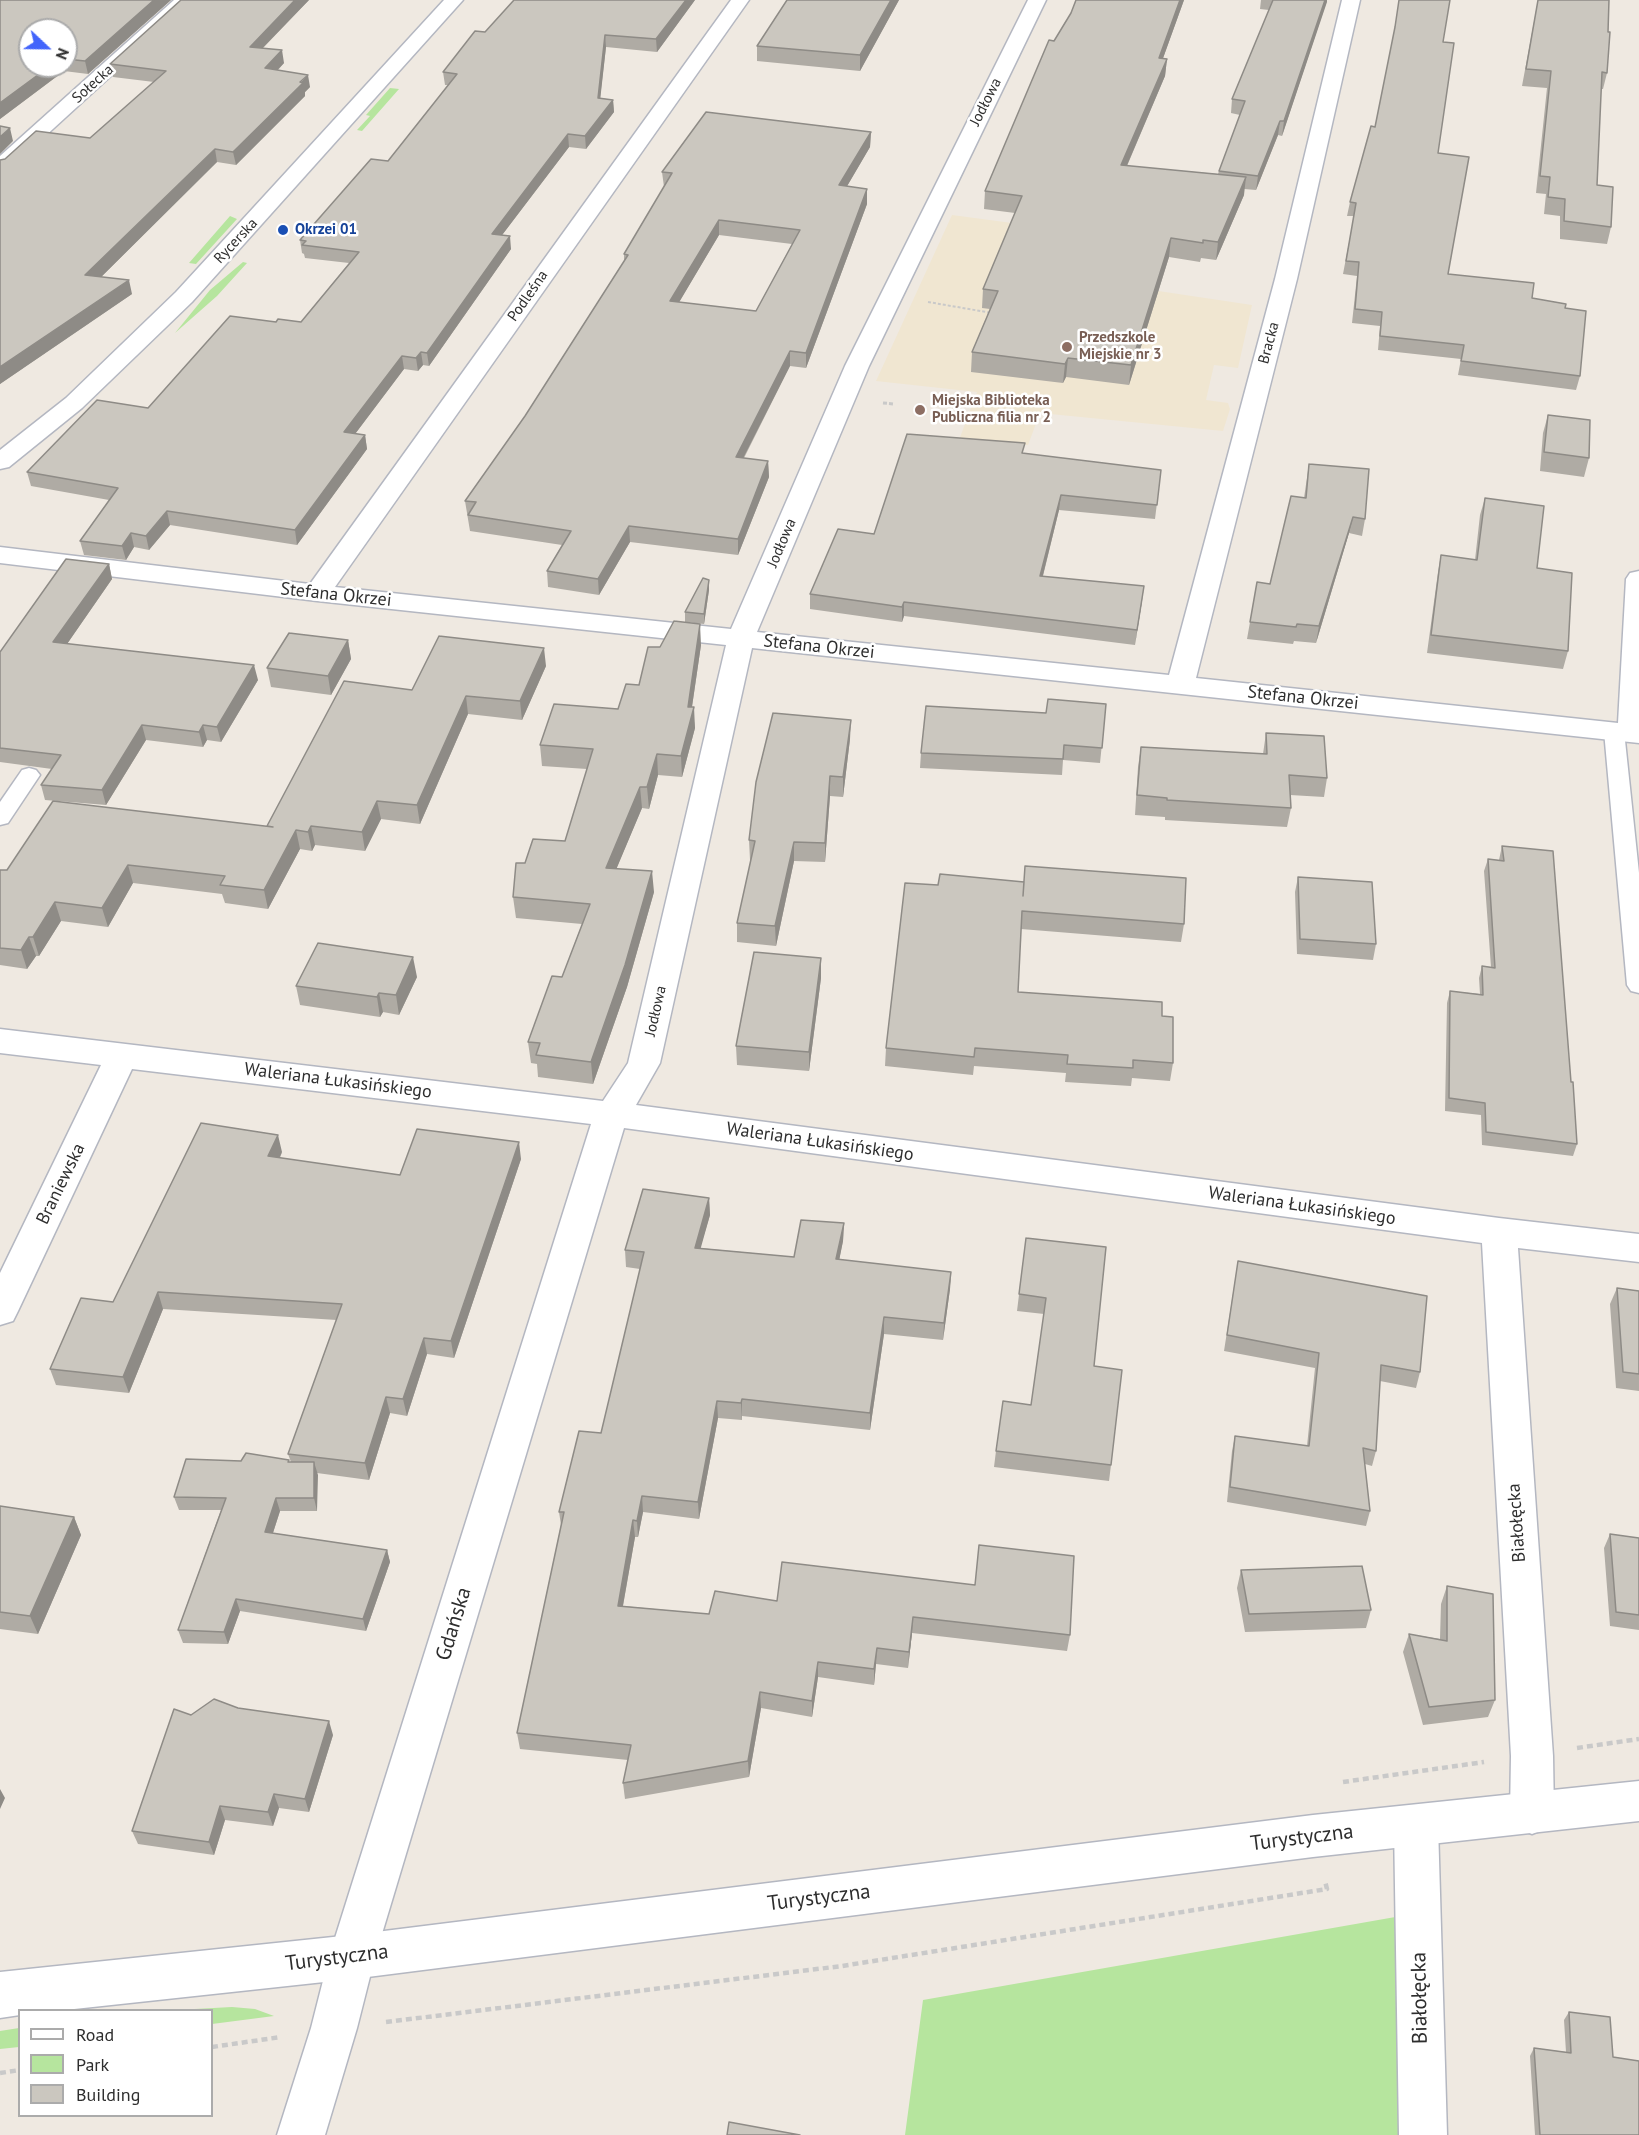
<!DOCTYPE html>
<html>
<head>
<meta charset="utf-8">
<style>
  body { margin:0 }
  #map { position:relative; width:1639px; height:2135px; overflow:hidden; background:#efe9e1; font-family:"PT Sans",sans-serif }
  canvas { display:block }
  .legend { position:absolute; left:18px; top:2009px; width:195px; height:108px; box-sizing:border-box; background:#fff; border:2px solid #ababab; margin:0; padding:8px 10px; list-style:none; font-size:18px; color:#2e2e2e }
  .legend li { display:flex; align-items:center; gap:12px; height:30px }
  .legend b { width:30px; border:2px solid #ababab }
  .north { position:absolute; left:18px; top:18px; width:60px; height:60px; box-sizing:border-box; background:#fff; border:2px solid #ababab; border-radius:50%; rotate:112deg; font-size:16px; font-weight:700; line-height:24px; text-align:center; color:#2e2e2e }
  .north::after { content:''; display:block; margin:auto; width:21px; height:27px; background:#4264fb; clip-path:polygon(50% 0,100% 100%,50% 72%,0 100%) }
</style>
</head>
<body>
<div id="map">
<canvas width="1639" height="2135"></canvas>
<ul class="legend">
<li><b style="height:8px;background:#fff"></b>Road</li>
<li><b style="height:16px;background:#b6e59e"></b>Park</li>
<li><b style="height:16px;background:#cbc7bf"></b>Building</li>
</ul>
<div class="north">N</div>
</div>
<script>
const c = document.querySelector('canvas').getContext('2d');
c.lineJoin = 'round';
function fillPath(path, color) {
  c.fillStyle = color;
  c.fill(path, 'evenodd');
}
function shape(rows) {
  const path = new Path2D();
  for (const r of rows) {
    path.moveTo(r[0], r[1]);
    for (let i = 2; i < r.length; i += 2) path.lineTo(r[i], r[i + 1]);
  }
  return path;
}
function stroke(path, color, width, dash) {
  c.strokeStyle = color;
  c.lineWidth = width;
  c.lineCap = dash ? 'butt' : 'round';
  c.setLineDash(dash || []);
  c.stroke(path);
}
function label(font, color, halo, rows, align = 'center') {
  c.font = font + ' "PT Sans",sans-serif';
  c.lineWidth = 5;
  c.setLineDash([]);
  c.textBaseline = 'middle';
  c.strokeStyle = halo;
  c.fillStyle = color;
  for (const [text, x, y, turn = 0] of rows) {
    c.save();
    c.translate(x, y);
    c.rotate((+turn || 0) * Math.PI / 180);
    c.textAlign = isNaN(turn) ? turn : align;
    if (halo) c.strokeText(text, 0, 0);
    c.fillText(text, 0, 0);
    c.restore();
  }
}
const education = shape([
  [952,215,1102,235,1098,282,1252,305,1238,368,1214,365,1206,400,1228,403,1230,409,1223,431,1040,413,1028,445,959,440,977,392,876,381]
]);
const green = shape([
  [390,88,399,89,362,131,357,130,370,116,366,115],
  [230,216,237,219,196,264,189,263],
  [243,262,247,263,217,296,175,333,210,290],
  [1401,1916,1402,2135,905,2135,923,2000],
  [232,2007,255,2009,274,2016,212,2024,212,2010,176,2010],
  [19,2028,19,2047,0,2049,0,2031]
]);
const pathFar2 = shape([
  [928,302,992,313]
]);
const pathFar1 = shape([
  [883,403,894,404]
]);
const path = shape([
  [1577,1748,1639,1739],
  [1343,1782,1484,1762],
  [386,2022,842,1966,1327,1889,1325,1881],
  [212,2047,281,2037],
  [0,2073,20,2070]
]);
const lane = shape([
  [1614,725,1621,726,1624,731,1639,873,1639,993,1631,991,1627,985,1604,731,1607,726,1614,725],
  [29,768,36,770,40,775,8,823,0,825,0,802,22,770,29,768]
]);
const street = shape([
  [174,0,194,0,7,171,0,173,0,156,174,0],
  [731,0,749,0,335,587,731,629,845,366,1028,0,1046,0,869,366,757,632,1169,675,1275,279,1342,0,1360,0,1297,279,1196,678,1618,723,1626,579,1630,573,1639,571,1639,743,752,648,660,1063,636,1105,1499,1218,1639,1234,1639,1262,1518,1248,1553,1756,1554,1814,1547,1828,1532,1834,1517,1828,1510,1814,1511,1756,1482,1243,624,1128,375,1957,357,2028,325,2135,277,2135,311,2028,329,1957,591,1124,132,1069,18,1311,13,1321,0,1325,0,1273,101,1065,0,1053,0,1029,603,1101,628,1063,726,645,317,601,0,563,0,547,310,584,731,0],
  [1416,1805,1431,1811,1438,1825,1447,2135,1399,2135,1394,1825,1401,1811,1416,1805]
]);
const secondary = shape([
  [444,0,463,0,192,302,82,408,9,467,0,469,0,450,66,398,176,292,444,0],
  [1639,1781,1639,1821,1313,1857,352,1979,65,2010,20,2010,20,2015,0,2018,0,1972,352,1935,1313,1815,1639,1781]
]);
const wall = shape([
  [0,0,171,0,88,74,64,71,0,119],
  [30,30,66,30,66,66,30,66],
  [181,0,309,0,263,48,284,63,278,70,310,87,305,92,305,96,236,165,217,162,101,277,132,294,0,384,0,160,90,138,154,82,113,77,110,64],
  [695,0,657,52,606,47,600,98,613,100,614,112,586,149,569,147,502,235,511,249,429,366,423,365,418,371,404,369,355,434,365,435,367,449,297,545,170,525,149,550,134,547,126,560,84,555,80,541,109,500,31,486,27,472,148,408,276,322,301,322,349,263,305,258,304,254,302,253,300,240,388,161,448,85,445,85,443,72,485,32],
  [787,0,899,0,860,71,757,61,757,46],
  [1076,0,1184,0,1163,58,1167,59,1165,76,1127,166,1218,174,1219,171,1240,115,1231,113,1232,99,1269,10,1260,9,1261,0,1327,0,1282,136,1278,135,1256,190,1244,189,1244,195,1216,260,1201,258,1200,262,1169,257,1129,385,1066,377,1063,383,971,372,972,352,990,309,982,308,983,289,1015,213,984,209,985,191,1054,41,1071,13],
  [1538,0,1609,0,1607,73,1603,89,1601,89,1597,185,1611,227,1607,244,1560,239,1560,216,1544,214,1546,194,1536,193,1547,88,1522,86],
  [1443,42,1438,153,1448,274,1565,308,1580,376,1576,390,1458,375,1461,359,1378,350,1380,326,1352,323,1357,276,1343,274,1354,216,1347,216,1350,202,1375,127],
  [871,132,870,147,847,186,867,204,806,368,790,366,744,458,768,461,769,477,738,555,630,542,599,595,548,587,547,571,562,545,470,531,465,501,525,416,624,261,624,254,664,187,662,172],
  [719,235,792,244,756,311,679,302],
  [1548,415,1589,458,1584,477,1540,471,1543,433],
  [1024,454,1161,470,1155,519,1059,510,1043,576,1142,601,1135,645,904,616,902,622,810,609,810,594,874,534],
  [1309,464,1365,519,1362,536,1349,533,1316,643,1294,641,1293,644,1247,639,1250,622,1270,584,1304,498],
  [1485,498,1537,568,1568,651,1563,669,1427,653,1438,572,1441,555,1475,560,1480,515],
  [109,564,112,579,67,644,258,680,221,742,207,740,203,747,146,740,106,805,45,800,41,785,52,769,0,762,0,652],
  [709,580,709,590,704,624,685,622,685,612],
  [348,640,351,659,331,695,271,687,267,668],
  [701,645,692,707,695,728,682,777,658,775,649,809,642,808,616,869,654,892,627,987,593,1084,538,1077,537,1064,531,1063,528,1042,562,977,582,924,516,918,513,897,525,863,565,841,587,769,542,766,540,745,618,709,639,685,660,647],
  [546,666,522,720,468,714,420,824,381,819,365,851,315,845,312,851,300,849,268,909,225,903,222,894,133,883,108,927,61,921,39,956,36,956,27,969,0,965,0,870,7,870,267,826,412,690],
  [1106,704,1100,763,1063,760,1062,775,920,768,921,753,1046,713],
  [1266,733,1327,778,1324,797,1290,795,1291,808,1287,827,1165,820,1165,817,1135,815,1138,767,1141,747,1263,754],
  [850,739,843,797,830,796,825,862,794,861,776,946,737,942,737,923,751,860,750,860,749,840],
  [1502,846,1571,1082,1577,1144,1573,1156,1482,1145,1481,1115,1445,1111,1447,1003,1450,991,1480,994,1479,978,1482,966,1491,967,1484,871,1488,859,1499,860],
  [1298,877,1376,944,1373,960,1297,954,1295,892],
  [905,883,1184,924,1181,942,1021,929,1018,992,1162,1016,1173,1063,1170,1081,1132,1078,1131,1086,1065,1082,1066,1073,974,1066,973,1075,885,1066,886,1048],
  [821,958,821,978,809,1071,737,1065,736,1046],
  [417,977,399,1015,383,1012,380,1017,300,1005,296,986],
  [282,1152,280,1158,400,1175,521,1159,454,1358,427,1354,407,1416,390,1413,369,1480,317,1473,317,1511,280,1511,273,1533,387,1550,390,1562,366,1631,240,1611,228,1644,183,1643,178,1630,221,1510,179,1510,174,1497,241,1461,289,1460,289,1462,291,1462,288,1454,337,1320,163,1309,129,1393,56,1385,50,1369,113,1302],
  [709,1198,710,1215,700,1248,794,1257,844,1223,843,1241,839,1260,951,1272,950,1289,943,1340,884,1334,870,1430,742,1416,742,1420,718,1418,699,1519,643,1512,638,1537,635,1537,623,1606,709,1614,777,1601,1070,1635,1067,1651,912,1633,908,1668,876,1664,874,1685,818,1677,812,1717,761,1708,749,1777,625,1799,623,1783,628,1760,520,1749,517,1733,561,1525,559,1512,601,1433,640,1269,626,1267,625,1250],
  [1026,1238,1094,1366,1111,1465,1109,1481,994,1467,996,1451,1031,1405,1044,1314,1017,1311],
  [1238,1261,1420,1372,1416,1388,1380,1381,1376,1451,1372,1466,1365,1464,1370,1511,1366,1526,1227,1502,1232,1451,1235,1436,1307,1446,1315,1368,1224,1351],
  [1617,1288,1639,1291,1639,1391,1616,1388,1610,1304],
  [0,1506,74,1517,81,1535,38,1634,0,1629],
  [1610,1534,1639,1538,1639,1630,1610,1626,1604,1548],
  [1241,1570,1371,1610,1366,1628,1245,1632,1237,1588],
  [1447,1586,1495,1700,1488,1717,1423,1725,1403,1652,1409,1634,1440,1639,1441,1604],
  [238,1708,333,1735,309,1812,279,1808,273,1826,225,1820,214,1855,138,1844,132,1831,191,1715],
  [1569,2012,1613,2057,1639,2135,1535,2135,1530,2056,1534,2048,1566,2052,1564,2020]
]);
const shadedWall = shape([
  [154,0,171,0,88,74,85,61],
  [295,0,309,0,252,59,250,47],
  [686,0,695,0,657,52,656,39],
  [891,0,899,0,860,71,860,55],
  [1180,0,1184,0,1157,75,1159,58],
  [1325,0,1327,0,1327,2,1282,136,1284,121],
  [605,35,606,47,599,110,598,98],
  [282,50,284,63,267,81,265,68],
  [1167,59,1165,76,1119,184,1121,165],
  [50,66,63,66,64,71,0,119,0,103],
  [308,75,310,87,305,92,305,96,236,165,233,152],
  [613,100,614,112,586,149,585,136],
  [1280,121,1278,135,1256,190,1258,176],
  [10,128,13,141,0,154,0,137],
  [871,132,870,147,839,200,839,185],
  [568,134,569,147,493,247,492,234],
  [215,149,217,162,89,289,85,275],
  [1246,177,1244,195,1216,260,1218,242],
  [867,189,867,204,806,368,806,353],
  [719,220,719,235,671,316,670,301],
  [510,236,511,249,429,366,427,353],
  [1171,238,1169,257,1129,385,1131,365],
  [129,280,132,294,0,384,0,367],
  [790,351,790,366,736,472,736,457],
  [421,352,423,365,418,371,416,358],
  [402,356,404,369,346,446,344,432],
  [1068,358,1066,377,1063,383,1065,364],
  [365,435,367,449,297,545,295,530],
  [768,461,769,477,738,555,738,539],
  [1061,495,1059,510,1039,591,1040,576],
  [167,511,170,525,149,550,146,536],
  [1353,517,1349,533,1316,643,1319,626],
  [629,526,630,542,599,595,598,579],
  [131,533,134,547,126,560,122,546],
  [109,564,112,579,58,657,53,642],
  [709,580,709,590,704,624,704,614],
  [1144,586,1142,601,1135,645,1137,630],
  [904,602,904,616,902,622,902,607],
  [700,624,701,645,690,720,694,707,695,728,682,777,681,756],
  [348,640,351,659,331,695,328,676],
  [544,648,546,666,522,720,520,701],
  [254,665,258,680,221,742,217,727],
  [466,696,468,714,420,824,417,805],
  [851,720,850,739,843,797,843,777],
  [142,725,146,740,106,805,102,790],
  [203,725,207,740,203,747,199,732],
  [657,754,658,775,649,809,647,787],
  [830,776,830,796,825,862,825,843],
  [640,787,642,808,608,889,606,868],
  [377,801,381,819,365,851,362,832],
  [311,826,315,845,312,851,308,832],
  [296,830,300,849,268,909,264,890],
  [794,842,794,861,776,946,775,926],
  [128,865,133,883,108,927,102,908],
  [652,871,654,892,627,987,593,1084,591,1062],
  [55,902,61,921,39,956,33,937],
  [29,937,36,956,27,969,21,950],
  [413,957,417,977,399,1015,396,995],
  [821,958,821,978,809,1071,809,1052],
  [379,993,383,1012,380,1017,377,997],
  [278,1135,282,1152,272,1173,268,1156],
  [519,1142,521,1159,454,1358,451,1341],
  [709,1198,710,1215,696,1265,695,1248],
  [844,1223,843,1241,836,1276,836,1259],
  [951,1272,950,1289,943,1340,944,1323],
  [158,1292,163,1309,129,1393,123,1377],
  [884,1317,884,1334,870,1430,870,1413],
  [424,1338,427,1354,407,1416,403,1399],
  [386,1397,390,1413,369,1480,365,1463],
  [742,1399,742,1420,741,1403],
  [717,1401,718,1418,699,1519,698,1502],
  [314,1462,318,1475,317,1511,314,1498],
  [642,1496,643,1512,638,1537,637,1521],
  [276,1498,280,1511,269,1545,265,1532],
  [74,1517,81,1535,38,1634,30,1616],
  [633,1520,635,1537,620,1622,618,1606],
  [387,1550,390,1562,366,1631,363,1619],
  [236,1599,240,1611,228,1644,224,1632],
  [913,1617,912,1633,908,1668,909,1652],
  [877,1648,876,1664,874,1685,874,1669],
  [818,1662,818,1677,812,1717,812,1701],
  [760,1692,761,1708,749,1777,748,1761],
  [329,1721,333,1735,309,1812,305,1799],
  [0,1789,5,1798,0,1809],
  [274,1794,279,1808,273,1826,268,1812],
  [220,1806,225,1820,214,1855,209,1842]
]);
const building = shape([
  [0,0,154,0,85,61,66,59,66,30,30,30,30,66,50,66,0,103,0,0],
  [181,0,295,0,250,47,282,50,265,68,308,75,300,82,303,83,233,152,215,149,85,275,129,280,0,367,0,160,5,159,36,131,90,138,166,71,110,64,181,0],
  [514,0,686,0,656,39,605,35,598,98,613,100,585,136,568,134,492,234,510,236,427,353,421,352,416,358,402,356,344,432,365,435,295,530,167,511,146,536,131,533,122,546,80,541,118,488,27,472,97,400,148,408,230,316,276,322,278,319,301,322,359,252,302,245,306,241,300,240,371,159,388,161,457,74,443,72,475,31,485,32,514,0],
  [787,0,891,0,860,55,757,46,787,0],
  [1076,0,1180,0,1159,58,1167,59,1121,165,1246,177,1218,242,1203,240,1203,243,1171,238,1131,365,1068,358,1065,364,972,352,998,291,983,289,1022,196,985,191,1049,40,1054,41,1071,13,1076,0],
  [1273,0,1325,0,1284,121,1280,121,1258,176,1219,171,1245,101,1232,99,1273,0],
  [1399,0,1450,0,1443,42,1454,43,1438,153,1469,157,1448,274,1534,283,1532,298,1566,304,1565,308,1586,311,1580,376,1461,361,1464,345,1380,336,1382,312,1355,309,1359,262,1346,261,1356,203,1350,202,1371,126,1375,127,1395,27,1399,0],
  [1538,0,1609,0,1608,32,1610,32,1607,73,1602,72,1597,185,1613,187,1611,227,1564,221,1565,199,1548,197,1550,177,1540,176,1551,71,1526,69,1538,0],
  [706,112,871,132,839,185,867,189,806,353,790,351,736,457,768,461,738,539,629,526,598,579,547,571,571,531,468,515,476,502,465,501,525,416,628,255,624,254,672,173,662,172,706,112],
  [719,220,800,230,756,311,670,301,719,220],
  [0,126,10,128,0,137,0,126],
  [1548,415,1590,420,1589,458,1544,452,1548,415],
  [907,434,1025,443,1022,453,1161,470,1157,505,1061,495,1040,576,1144,586,1137,630,904,602,902,607,810,594,838,529,874,534,907,434],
  [1309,464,1369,469,1365,519,1353,517,1319,626,1297,624,1296,627,1250,622,1257,582,1270,584,1291,496,1306,498,1309,464],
  [1485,498,1544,506,1537,568,1572,573,1568,651,1431,635,1441,555,1477,560,1485,498],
  [66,559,109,564,53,642,254,665,217,727,203,725,199,732,142,725,102,790,41,785,61,755,0,748,0,652,66,559],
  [703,578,709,580,704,614,685,612,703,578],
  [674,621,700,624,688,707,694,707,681,756,657,754,647,787,640,787,606,868,652,871,625,965,591,1062,536,1055,540,1043,528,1042,552,976,562,977,590,904,513,897,516,863,525,863,533,839,565,841,593,749,540,745,554,704,618,709,626,684,639,685,648,647,660,647,674,621],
  [289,633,348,640,328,676,267,668,289,633],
  [439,636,544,648,520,701,466,696,417,805,377,801,362,832,311,826,308,832,296,830,264,890,220,885,225,876,128,865,102,908,55,902,33,937,29,937,21,950,0,948,0,870,7,870,53,801,273,827,267,826,344,681,412,690,439,636],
  [1048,699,1106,704,1102,748,1064,745,1063,759,921,753,926,706,1046,713,1048,699],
  [773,713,851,720,843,777,830,776,825,843,794,842,775,926,737,923,755,841,749,840,756,782,773,713],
  [1266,733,1324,736,1327,778,1289,775,1291,808,1167,800,1167,798,1137,795,1141,747,1267,754,1266,733],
  [1502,846,1553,851,1571,1082,1573,1082,1577,1144,1486,1132,1485,1103,1449,1098,1450,991,1483,995,1482,966,1495,968,1488,859,1504,861,1502,846],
  [1025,866,1186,878,1184,924,1022,911,1018,992,1162,1002,1162,1016,1173,1017,1173,1063,1133,1060,1133,1068,1067,1064,1068,1055,975,1048,974,1057,886,1048,905,883,938,885,940,874,1024,882,1023,896,1025,866],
  [1298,877,1372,882,1376,944,1300,939,1298,877],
  [318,943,413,957,396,995,379,993,377,997,296,986,318,943],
  [754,952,821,958,809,1052,736,1046,754,952],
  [201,1123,278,1135,268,1156,400,1175,417,1129,519,1142,451,1341,424,1338,403,1399,386,1397,365,1463,288,1454,342,1304,158,1292,123,1377,50,1369,81,1298,113,1302,201,1123],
  [643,1189,709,1198,695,1248,794,1257,801,1220,844,1223,836,1259,951,1272,944,1323,884,1317,870,1413,742,1399,741,1403,717,1401,698,1502,642,1496,637,1521,633,1520,618,1606,709,1614,715,1591,777,1601,782,1562,975,1585,979,1545,1074,1556,1070,1635,913,1617,909,1652,877,1648,874,1669,818,1662,812,1701,760,1692,748,1761,623,1783,631,1745,517,1733,564,1512,559,1512,579,1431,601,1433,644,1252,625,1250,643,1189],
  [1026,1238,1106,1247,1094,1366,1122,1370,1111,1465,996,1451,1003,1401,1031,1405,1046,1298,1019,1294,1026,1238],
  [1238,1261,1427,1296,1420,1372,1381,1365,1376,1451,1363,1448,1370,1511,1230,1487,1235,1436,1309,1446,1319,1353,1227,1335,1238,1261],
  [1617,1288,1639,1291,1639,1374,1623,1372,1617,1288],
  [246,1453,289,1460,288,1462,314,1462,314,1498,276,1498,265,1532,387,1550,363,1619,236,1599,224,1632,178,1630,226,1498,174,1497,186,1459,241,1461,246,1453],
  [0,1506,74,1517,30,1616,0,1612,0,1506],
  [1610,1534,1639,1538,1639,1615,1616,1612,1610,1534],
  [1362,1566,1371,1610,1249,1614,1241,1570,1362,1566],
  [1447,1586,1493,1594,1495,1700,1429,1707,1409,1634,1447,1641,1447,1586],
  [214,1699,238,1708,329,1721,305,1799,274,1794,268,1812,220,1806,209,1842,132,1831,174,1709,191,1715,214,1699],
  [1569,2012,1610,2017,1613,2057,1639,2061,1639,2135,1540,2135,1534,2048,1571,2053,1569,2012],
  [729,2122,800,2135,727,2135,729,2122]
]);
const markers = [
  [283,230,6,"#1a4fb4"],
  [1067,347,6,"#8d6e63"],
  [920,410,6,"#8d6e63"]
];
const farStreetnames = [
  ["Sołecka",93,84,-42],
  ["Jodłowa",986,102,-63],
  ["Rycerska",236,241,-47],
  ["Podleśna",528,296,-55],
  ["Bracka",1269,343,-75],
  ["Jodłowa",782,543,-67],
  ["Jodłowa",656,1011,-77]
];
const farTransitnames = [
  ["Okrzei 01",295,230]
];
const farEducationnames = [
  ["Przedszkole",1079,338],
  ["Miejskie nr 3",1079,355],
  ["Miejska Biblioteka",932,401],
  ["Publiczna filia nr 2",932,418]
];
const streetNames = [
  ["Stefana Okrzei",336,595,6],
  ["Stefana Okrzei",819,647,6],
  ["Stefana Okrzei",1303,698,6],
  ["Waleriana Łukasińskiego",338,1081,7],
  ["Waleriana Łukasińskiego",820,1142,8],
  ["Braniewska",61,1184,-64],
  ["Waleriana Łukasińskiego",1302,1206,8],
  ["Białołęcka",1517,1523,-94]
];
const nearStreetnames = [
  ["Gdańska",454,1624,-73],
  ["Turystyczna",1302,1838,-7],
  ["Turystyczna",819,1898,-7],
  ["Turystyczna",337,1958,-7],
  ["Białołęcka",1420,1998,-91]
];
fillPath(education, '#f0e6d1');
fillPath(green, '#b6e59e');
stroke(lane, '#b4b7c1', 3);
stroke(street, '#b4b7c1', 3);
stroke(secondary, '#b4b7c1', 3);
stroke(pathFar2, '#c9c9c9', 2, [3, 2]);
stroke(pathFar1, '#c9c9c9', 3, [4, 2]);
stroke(path, '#c9c9c9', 4.5, [6, 4]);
fillPath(lane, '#fff');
fillPath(street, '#fff');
fillPath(secondary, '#fff');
fillPath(wall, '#afaba4');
fillPath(shadedWall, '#8e8b86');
fillPath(building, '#cbc7bf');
stroke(building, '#8e8b86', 1.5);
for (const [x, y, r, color] of markers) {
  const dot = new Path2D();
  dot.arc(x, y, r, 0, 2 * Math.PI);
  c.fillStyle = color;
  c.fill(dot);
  stroke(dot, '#fff', 2);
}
label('15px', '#2e2e2e', '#fff', farStreetnames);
label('bold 15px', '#164399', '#fff', farTransitnames, 'left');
label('bold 15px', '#785e54', '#fff', farEducationnames, 'left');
label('18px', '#2e2e2e', '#fff', streetNames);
label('21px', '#2e2e2e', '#fff', nearStreetnames);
</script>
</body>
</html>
